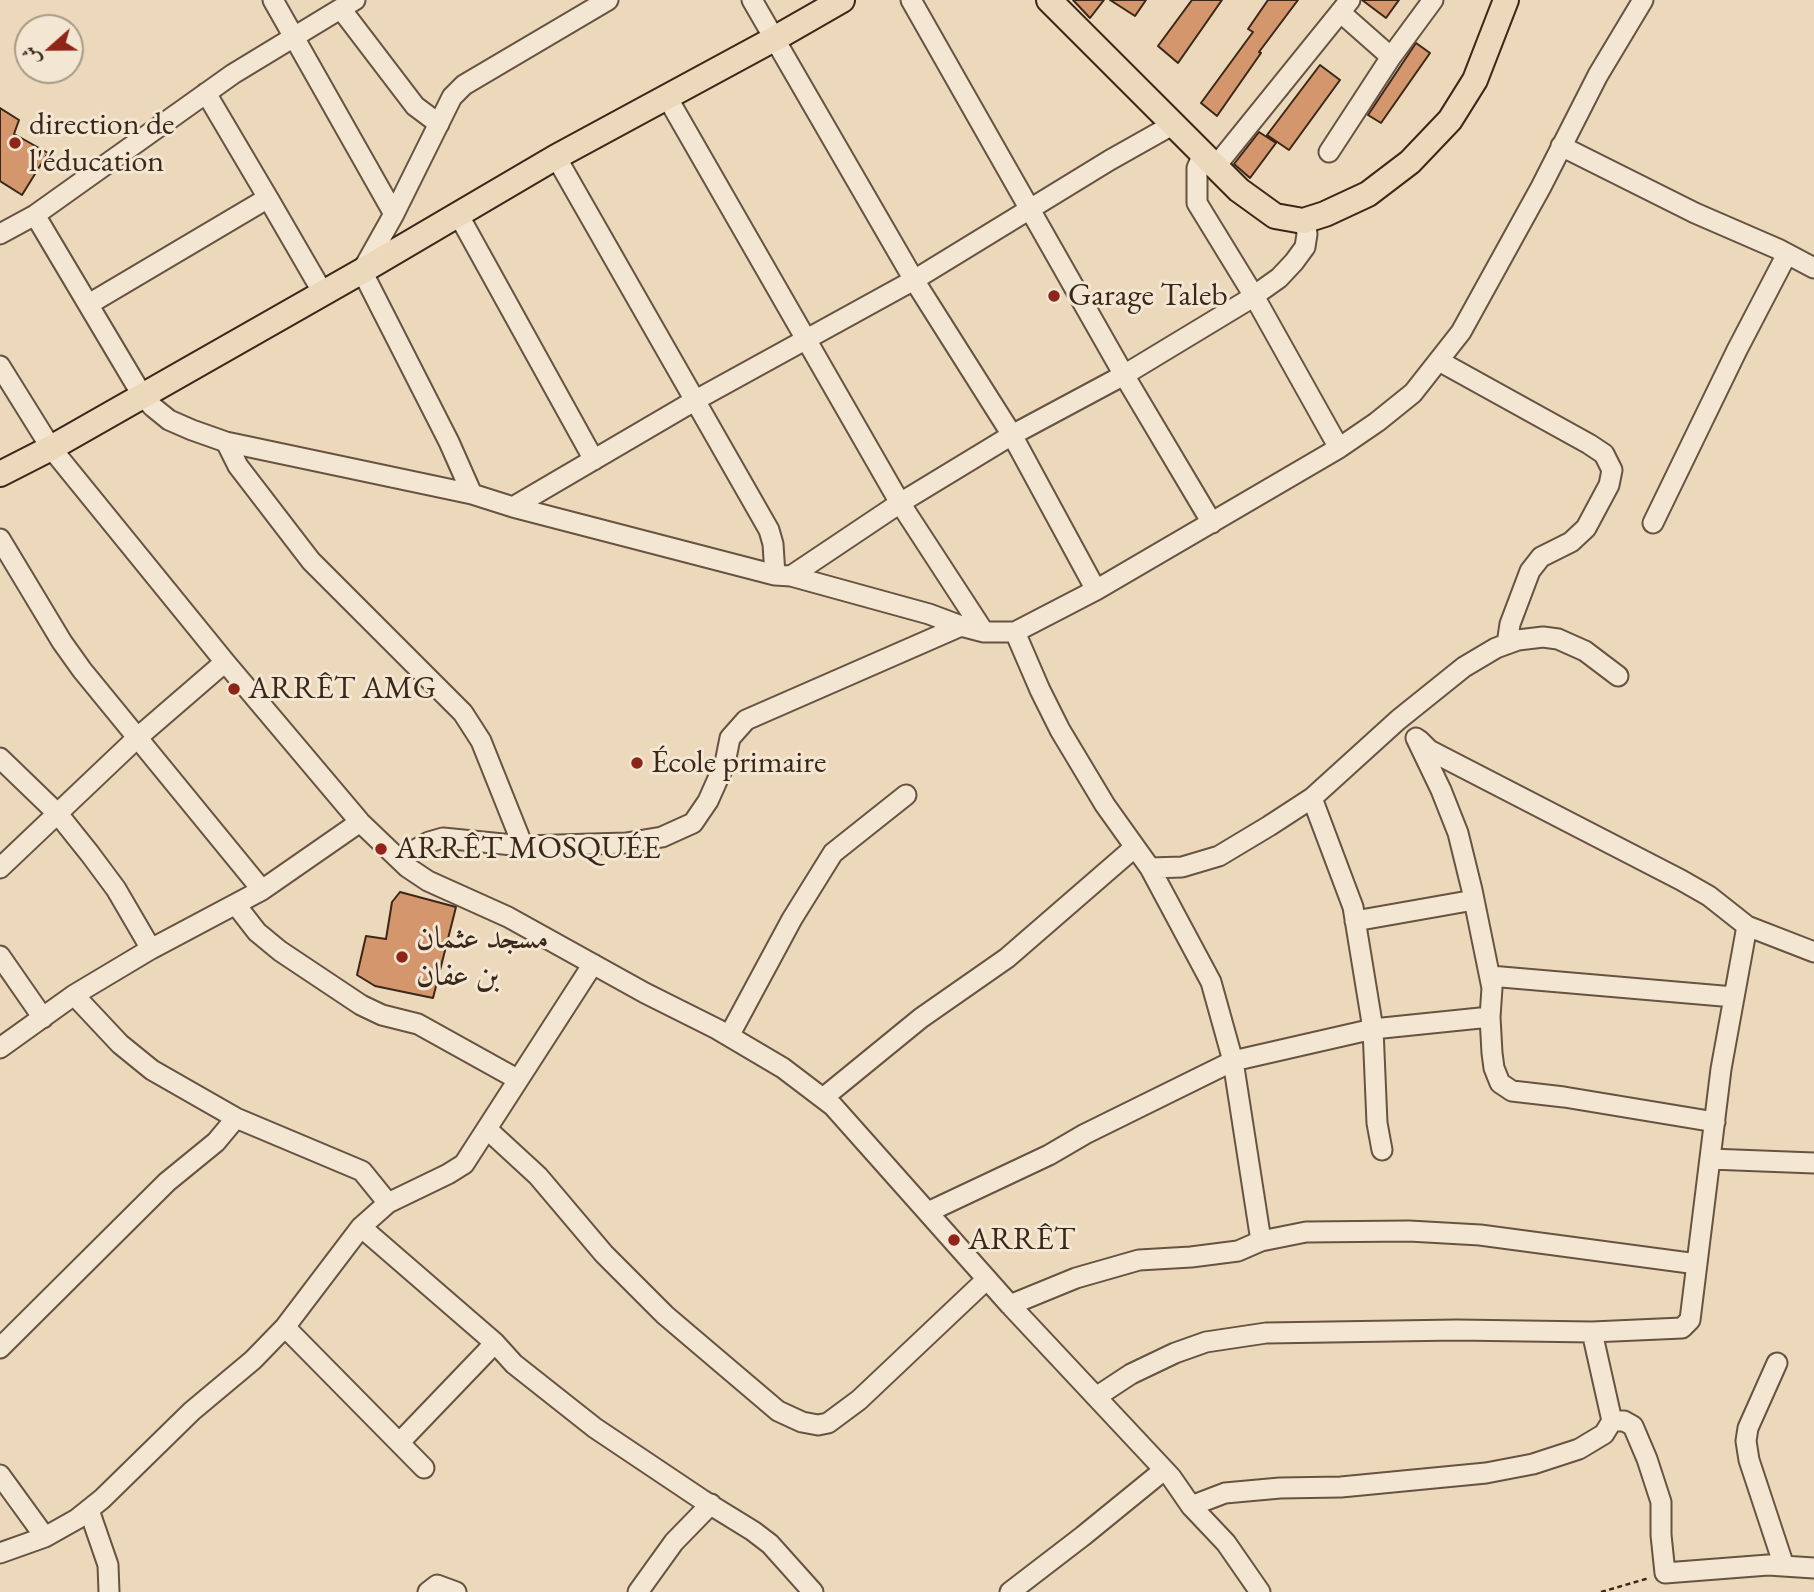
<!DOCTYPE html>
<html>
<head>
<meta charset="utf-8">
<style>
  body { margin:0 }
  #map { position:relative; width:1814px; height:1592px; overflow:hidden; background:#ecd8ba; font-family:"EB Garamond",Amiri,serif }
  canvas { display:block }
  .north { position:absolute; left:14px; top:14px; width:70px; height:70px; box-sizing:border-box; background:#f3e6d2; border:2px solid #a99a88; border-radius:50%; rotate:249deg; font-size:19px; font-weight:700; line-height:28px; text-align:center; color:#3a2719 }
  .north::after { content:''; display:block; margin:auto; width:24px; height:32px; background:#8f2418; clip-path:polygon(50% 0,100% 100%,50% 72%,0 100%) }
</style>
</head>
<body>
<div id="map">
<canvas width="1814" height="1592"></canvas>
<div class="north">ش</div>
</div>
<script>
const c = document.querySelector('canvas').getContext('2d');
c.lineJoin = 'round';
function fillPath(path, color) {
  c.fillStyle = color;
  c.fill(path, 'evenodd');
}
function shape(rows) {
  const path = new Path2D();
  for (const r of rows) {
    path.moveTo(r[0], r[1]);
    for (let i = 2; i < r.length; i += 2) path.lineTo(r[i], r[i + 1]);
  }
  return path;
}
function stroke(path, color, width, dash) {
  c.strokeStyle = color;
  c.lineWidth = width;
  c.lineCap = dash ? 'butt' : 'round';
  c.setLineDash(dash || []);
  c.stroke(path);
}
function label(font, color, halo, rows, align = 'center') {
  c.font = font + ' "EB Garamond",Amiri,serif';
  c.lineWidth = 6;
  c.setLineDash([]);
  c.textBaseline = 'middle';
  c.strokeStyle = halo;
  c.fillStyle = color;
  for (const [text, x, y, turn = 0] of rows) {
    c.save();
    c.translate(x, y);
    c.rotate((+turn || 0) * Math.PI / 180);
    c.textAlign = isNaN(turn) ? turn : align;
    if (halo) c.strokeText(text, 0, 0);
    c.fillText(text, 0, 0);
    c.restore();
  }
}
const building = shape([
  [1073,0,1104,0,1090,18,1073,0],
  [1110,0,1146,0,1135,16,1110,0],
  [1192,0,1222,0,1178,63,1158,46,1192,0],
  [1268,0,1298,0,1259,52,1261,53,1217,116,1201,103,1253,32,1248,29,1268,0],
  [1362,0,1399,0,1386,18,1362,0],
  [1416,43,1430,53,1381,123,1368,115,1416,43],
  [1320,65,1340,80,1289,150,1267,135,1320,65],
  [0,108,19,120,14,134,48,153,22,195,0,181,0,108],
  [1259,132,1276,143,1250,178,1234,164,1259,132],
  [400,892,456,907,433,998,375,986,357,975,366,936,386,939,392,902,400,892]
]);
const path = shape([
  [1601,1592,1649,1578]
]);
const minor = shape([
  [273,0,394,214],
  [752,0,914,280,1012,435,1096,590],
  [911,0,1124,375,1212,523],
  [341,9,415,106,439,124],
  [1340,12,1391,57],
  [206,93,268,198],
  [667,97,900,503,984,632],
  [1561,146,1695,213,1778,249,1814,268],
  [1329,152,1391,57,1433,0],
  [1203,154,1197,168,1197,203,1254,296,1339,448],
  [556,157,769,530,773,544,775,575],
  [1215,167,1350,0],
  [458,214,594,460],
  [35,215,142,395,153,407,169,420,192,430,226,442,472,494,513,507,775,575,791,576,929,614,961,626,984,632,1015,632,1096,590,1339,448,1377,422,1413,393,1461,332,1541,187,1598,75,1643,0],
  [0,234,35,215,233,74,355,0],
  [89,304,268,198,323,293],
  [1439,361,1589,444,1604,454,1612,470,1609,485,1586,528,1571,542,1541,557,1530,571,1510,624,1507,644],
  [0,366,51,448,225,662,360,822,407,867,428,881,508,917,645,993,717,1029,783,1068,833,1106,1010,1305,1171,1477,1191,1506,1226,1543,1260,1592],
  [226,442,238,466,311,561,463,713,481,741,523,846],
  [472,494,449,442,362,271,394,214,452,97,464,85,608,0],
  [513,507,694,401,914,280,1110,160,1174,124],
  [1653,523,1737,350,1787,254],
  [0,539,62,642,82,670,262,890],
  [791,576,900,503,1012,435,1124,375,1248,300,1279,278,1294,262,1305,247,1307,234,1305,220],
  [1015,632,1040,690,1060,730,1105,805,1150,868,1211,982,1233,1061,1261,1241],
  [1416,738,1441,790,1458,833,1472,890,1492,988,1490,1017,1492,1053,1494,1068,1500,1083,1512,1091,1564,1097,1715,1122],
  [1419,740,1429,750,1681,880,1709,896,1747,926,1814,952],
  [0,758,58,814,90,854,116,889,151,949],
  [1312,798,1353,907,1373,1029,1377,1123,1382,1150],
  [399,859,429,842,443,838,523,846,626,843,662,837,693,823,708,801,725,763,730,738,746,720,961,626],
  [0,868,137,738,225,662],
  [1150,868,1182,867,1219,856,1269,826,1312,798,1398,720,1464,667,1496,648,1518,640,1543,637,1558,639,1585,651,1618,676],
  [236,905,257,932,280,951,361,1005,382,1015,418,1024,517,1079],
  [1355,921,1474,900],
  [0,956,43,1018],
  [1490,976,1734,997],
  [74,995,120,1044,152,1070,236,1118,362,1171,388,1203],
  [729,1036,792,919,833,853,906,795],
  [0,1048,74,995,151,949,262,890,360,822],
  [823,1098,921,1018,1007,958,1135,847],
  [488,1130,538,1176,604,1254,665,1315,778,1411,802,1422,818,1425,828,1423,859,1400,987,1279],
  [1710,1159,1814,1163],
  [928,1212,1049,1155,1085,1134,1233,1061,1373,1029,1490,1017],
  [361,1227,495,1343,514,1364,595,1428,701,1499,753,1531,770,1544,813,1592],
  [1010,1305,1076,1278,1139,1260,1191,1257,1238,1251,1261,1241,1306,1232,1409,1231,1480,1235,1697,1264],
  [285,1327,424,1468],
  [0,1348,167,1182,216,1142,236,1118],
  [1777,1363,1748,1428,1746,1441,1749,1460,1784,1566],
  [1096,1397,1131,1374,1175,1353,1206,1342,1266,1333,1457,1330,1592,1332,1682,1328,1690,1320,1721,1069,1747,926],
  [1612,1421,1624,1421,1633,1426,1647,1459,1661,1502,1661,1535,1665,1573,1768,1565,1814,1568],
  [400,1442,495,1343],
  [0,1475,45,1537],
  [1191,1506,1225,1493,1280,1488,1341,1487,1486,1473,1533,1464,1579,1449,1604,1434,1612,1421,1592,1332],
  [89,1510,108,1565,109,1592],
  [0,1553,45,1537,77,1519,102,1499,192,1411,253,1360,285,1327,361,1227,388,1203,448,1174,464,1164,593,964],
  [428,1592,437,1585,456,1592],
  [638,1592,674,1542,711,1504],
  [1010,1592,1083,1536,1164,1470]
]);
const major = shape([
  [1049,0,1239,190,1275,216,1303,221,1325,214,1368,194,1410,162,1450,120,1475,80,1506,0],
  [0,474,51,448,362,271,556,157,774,39,842,0]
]);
const markers = [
  [15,143,7,"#8f2418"],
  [1054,296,7,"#8f2418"],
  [234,689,7,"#8f2418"],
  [637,763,7,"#8f2418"],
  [381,849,7,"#8f2418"],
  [402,957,7,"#8f2418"],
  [954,1240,7,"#8f2418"]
];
const poiNames = [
  ["direction de",29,125],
  ["l'éducation",29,162],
  ["Garage Taleb",1068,296],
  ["ARRÊT AMG",248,689],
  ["École primaire",651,763],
  ["ARRÊT MOSQUÉE",395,849],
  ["مسجد عثمان",416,939],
  ["بن عفان",416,976],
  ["ARRÊT",968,1240]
];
fillPath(building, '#d4966d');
stroke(building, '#3a2719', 2);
stroke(minor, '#665341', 23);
stroke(major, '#3a2719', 28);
stroke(path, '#3a2719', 2.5, [5, 3.5]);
stroke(minor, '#f3e6d2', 19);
stroke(major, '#ecd8ba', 24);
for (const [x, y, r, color] of markers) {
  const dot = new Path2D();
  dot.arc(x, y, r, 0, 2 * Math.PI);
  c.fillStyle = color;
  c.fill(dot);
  stroke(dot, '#f3e6d2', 2.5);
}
label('32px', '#3a2719', '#f3e6d2', poiNames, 'left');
</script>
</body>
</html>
